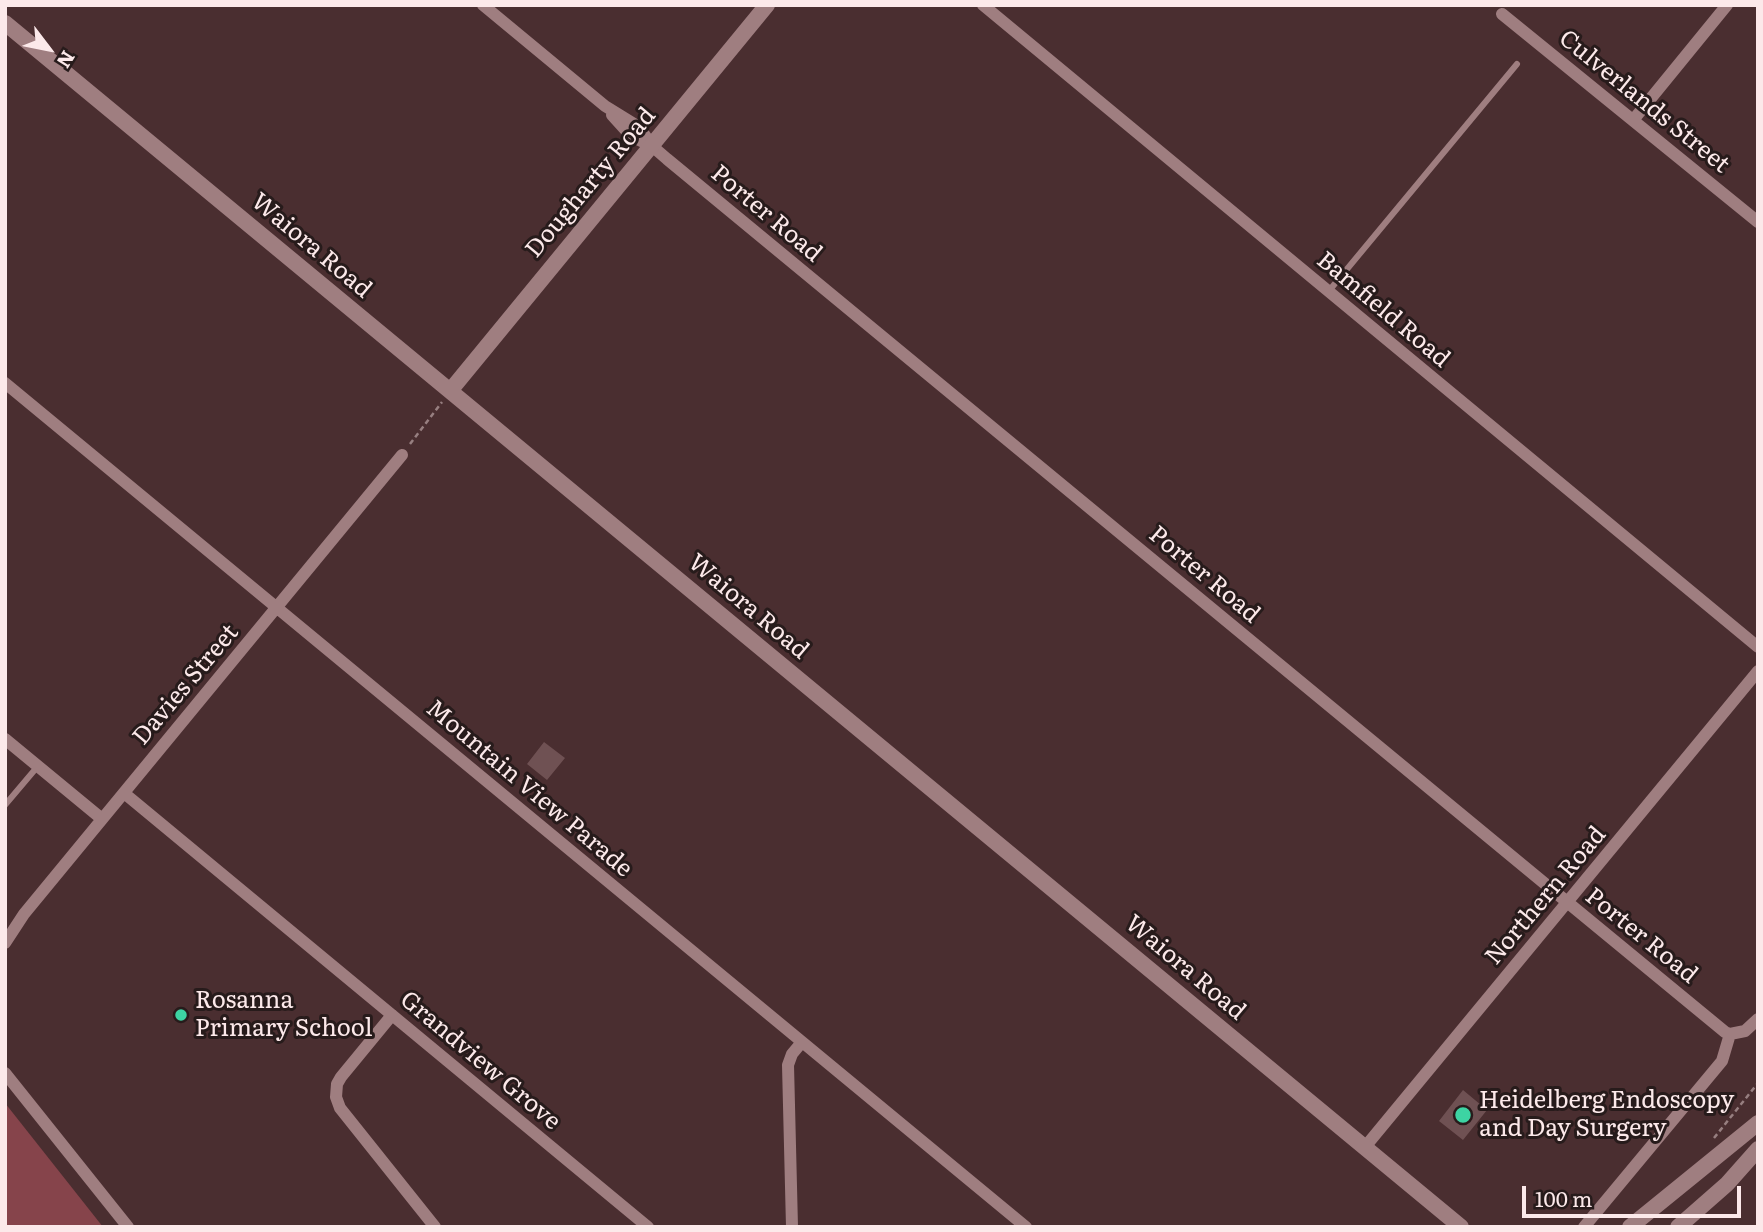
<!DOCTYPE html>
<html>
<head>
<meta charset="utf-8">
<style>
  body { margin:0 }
  #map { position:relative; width:1763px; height:1232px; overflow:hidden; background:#4a2e30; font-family:Literata,serif }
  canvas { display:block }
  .frame { position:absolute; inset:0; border:7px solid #fce9ea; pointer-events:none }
  .north { position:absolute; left:14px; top:14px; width:70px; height:70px; -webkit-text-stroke:5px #271b1b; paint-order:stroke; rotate:122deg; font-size:19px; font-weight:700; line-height:28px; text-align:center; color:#fce9ea }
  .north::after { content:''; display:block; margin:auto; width:24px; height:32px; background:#fce9ea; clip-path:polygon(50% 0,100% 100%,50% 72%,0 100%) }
  .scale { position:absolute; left:1522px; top:1186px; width:219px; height:32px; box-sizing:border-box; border:4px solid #fce9ea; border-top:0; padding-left:9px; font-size:21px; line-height:24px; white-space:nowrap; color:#fce9ea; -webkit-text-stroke:5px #271b1b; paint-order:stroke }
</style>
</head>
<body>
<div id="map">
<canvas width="1763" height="1232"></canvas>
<div class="frame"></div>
<div class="north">N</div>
<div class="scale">100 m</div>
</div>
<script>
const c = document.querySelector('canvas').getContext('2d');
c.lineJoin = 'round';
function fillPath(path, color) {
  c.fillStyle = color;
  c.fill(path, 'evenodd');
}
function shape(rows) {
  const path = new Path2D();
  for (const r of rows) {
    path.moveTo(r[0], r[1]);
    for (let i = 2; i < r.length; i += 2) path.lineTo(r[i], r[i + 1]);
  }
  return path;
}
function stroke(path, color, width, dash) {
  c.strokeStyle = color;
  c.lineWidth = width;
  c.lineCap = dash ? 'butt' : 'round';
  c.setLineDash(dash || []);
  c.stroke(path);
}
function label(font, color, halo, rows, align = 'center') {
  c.font = font + ' Literata,serif';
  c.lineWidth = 6;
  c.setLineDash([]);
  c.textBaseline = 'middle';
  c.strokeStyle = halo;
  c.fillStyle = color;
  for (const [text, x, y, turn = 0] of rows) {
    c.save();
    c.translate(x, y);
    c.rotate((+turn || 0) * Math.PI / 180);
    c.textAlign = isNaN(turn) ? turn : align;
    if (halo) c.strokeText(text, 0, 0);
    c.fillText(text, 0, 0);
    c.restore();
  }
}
const green = shape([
  [5,1103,103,1227,5,1227]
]);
const building = shape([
  [544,742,565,758,547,780,527,764],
  [1463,1090,1487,1110,1463,1140,1439,1121]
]);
const path = shape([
  [410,444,442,402],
  [1714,1138,1758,1083]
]);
const lane = shape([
  [1328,292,1517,64],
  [5,805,38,766]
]);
const street = shape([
  [483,5,605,106,639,127,652,146,667,159,1555,892,1725,1032,1730,1034],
  [983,5,1758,647],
  [1502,14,1758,222],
  [612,115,631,136,652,146],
  [1634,119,1727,5],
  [5,383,1026,1227],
  [5,739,102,819],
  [124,793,648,1227],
  [5,943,24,914,402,455],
  [392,1015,341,1077,337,1084,336,1097,340,1108,435,1227],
  [1730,1034,1745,1031,1758,1019],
  [5,1073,128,1227],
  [1365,1147,1758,671],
  [792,1227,788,1065,792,1054,802,1042],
  [1584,1227,1722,1061,1730,1034]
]);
const secondary = shape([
  [5,23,1461,1227],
  [450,391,767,5],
  [1630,1227,1758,1123],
  [1678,1227,1727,1184,1758,1149]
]);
const markers = [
  [181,1015,7,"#3dd4a3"],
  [1463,1115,9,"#3dd4a3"]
];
const streetNames = [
  ["Culverlands Street",1644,102,39],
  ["Dougharty Road",591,183,-50],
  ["Porter Road",766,214,40],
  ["Waiora Road",311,246,40],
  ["Bamfield Road",1383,310,40],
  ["Porter Road",1204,575,40],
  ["Waiora Road",748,607,40],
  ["Davies Street",186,685,-50],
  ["Mountain View Parade",529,789,40],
  ["Northern Road",1546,896,-50],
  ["Porter Road",1641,936,39],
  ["Waiora Road",1185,968,40],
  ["Grandview Grove",480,1061,40]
];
const poiNames = [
  ["Rosanna",195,1001],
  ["Primary School",195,1029],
  ["Heidelberg Endoscopy",1479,1101],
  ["and Day Surgery",1479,1129]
];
fillPath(green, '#86444b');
fillPath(building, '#6f5153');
stroke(path, '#977f80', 2.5, [5, 3.5]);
stroke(lane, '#9f7e80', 6);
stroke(street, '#9f7e80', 12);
stroke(secondary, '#9f7e80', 16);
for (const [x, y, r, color] of markers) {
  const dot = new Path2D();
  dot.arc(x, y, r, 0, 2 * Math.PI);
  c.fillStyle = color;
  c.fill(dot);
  stroke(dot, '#271b1b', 2.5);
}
label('24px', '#fce9ea', '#271b1b', streetNames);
label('24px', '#fce9ea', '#271b1b', poiNames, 'left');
</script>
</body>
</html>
